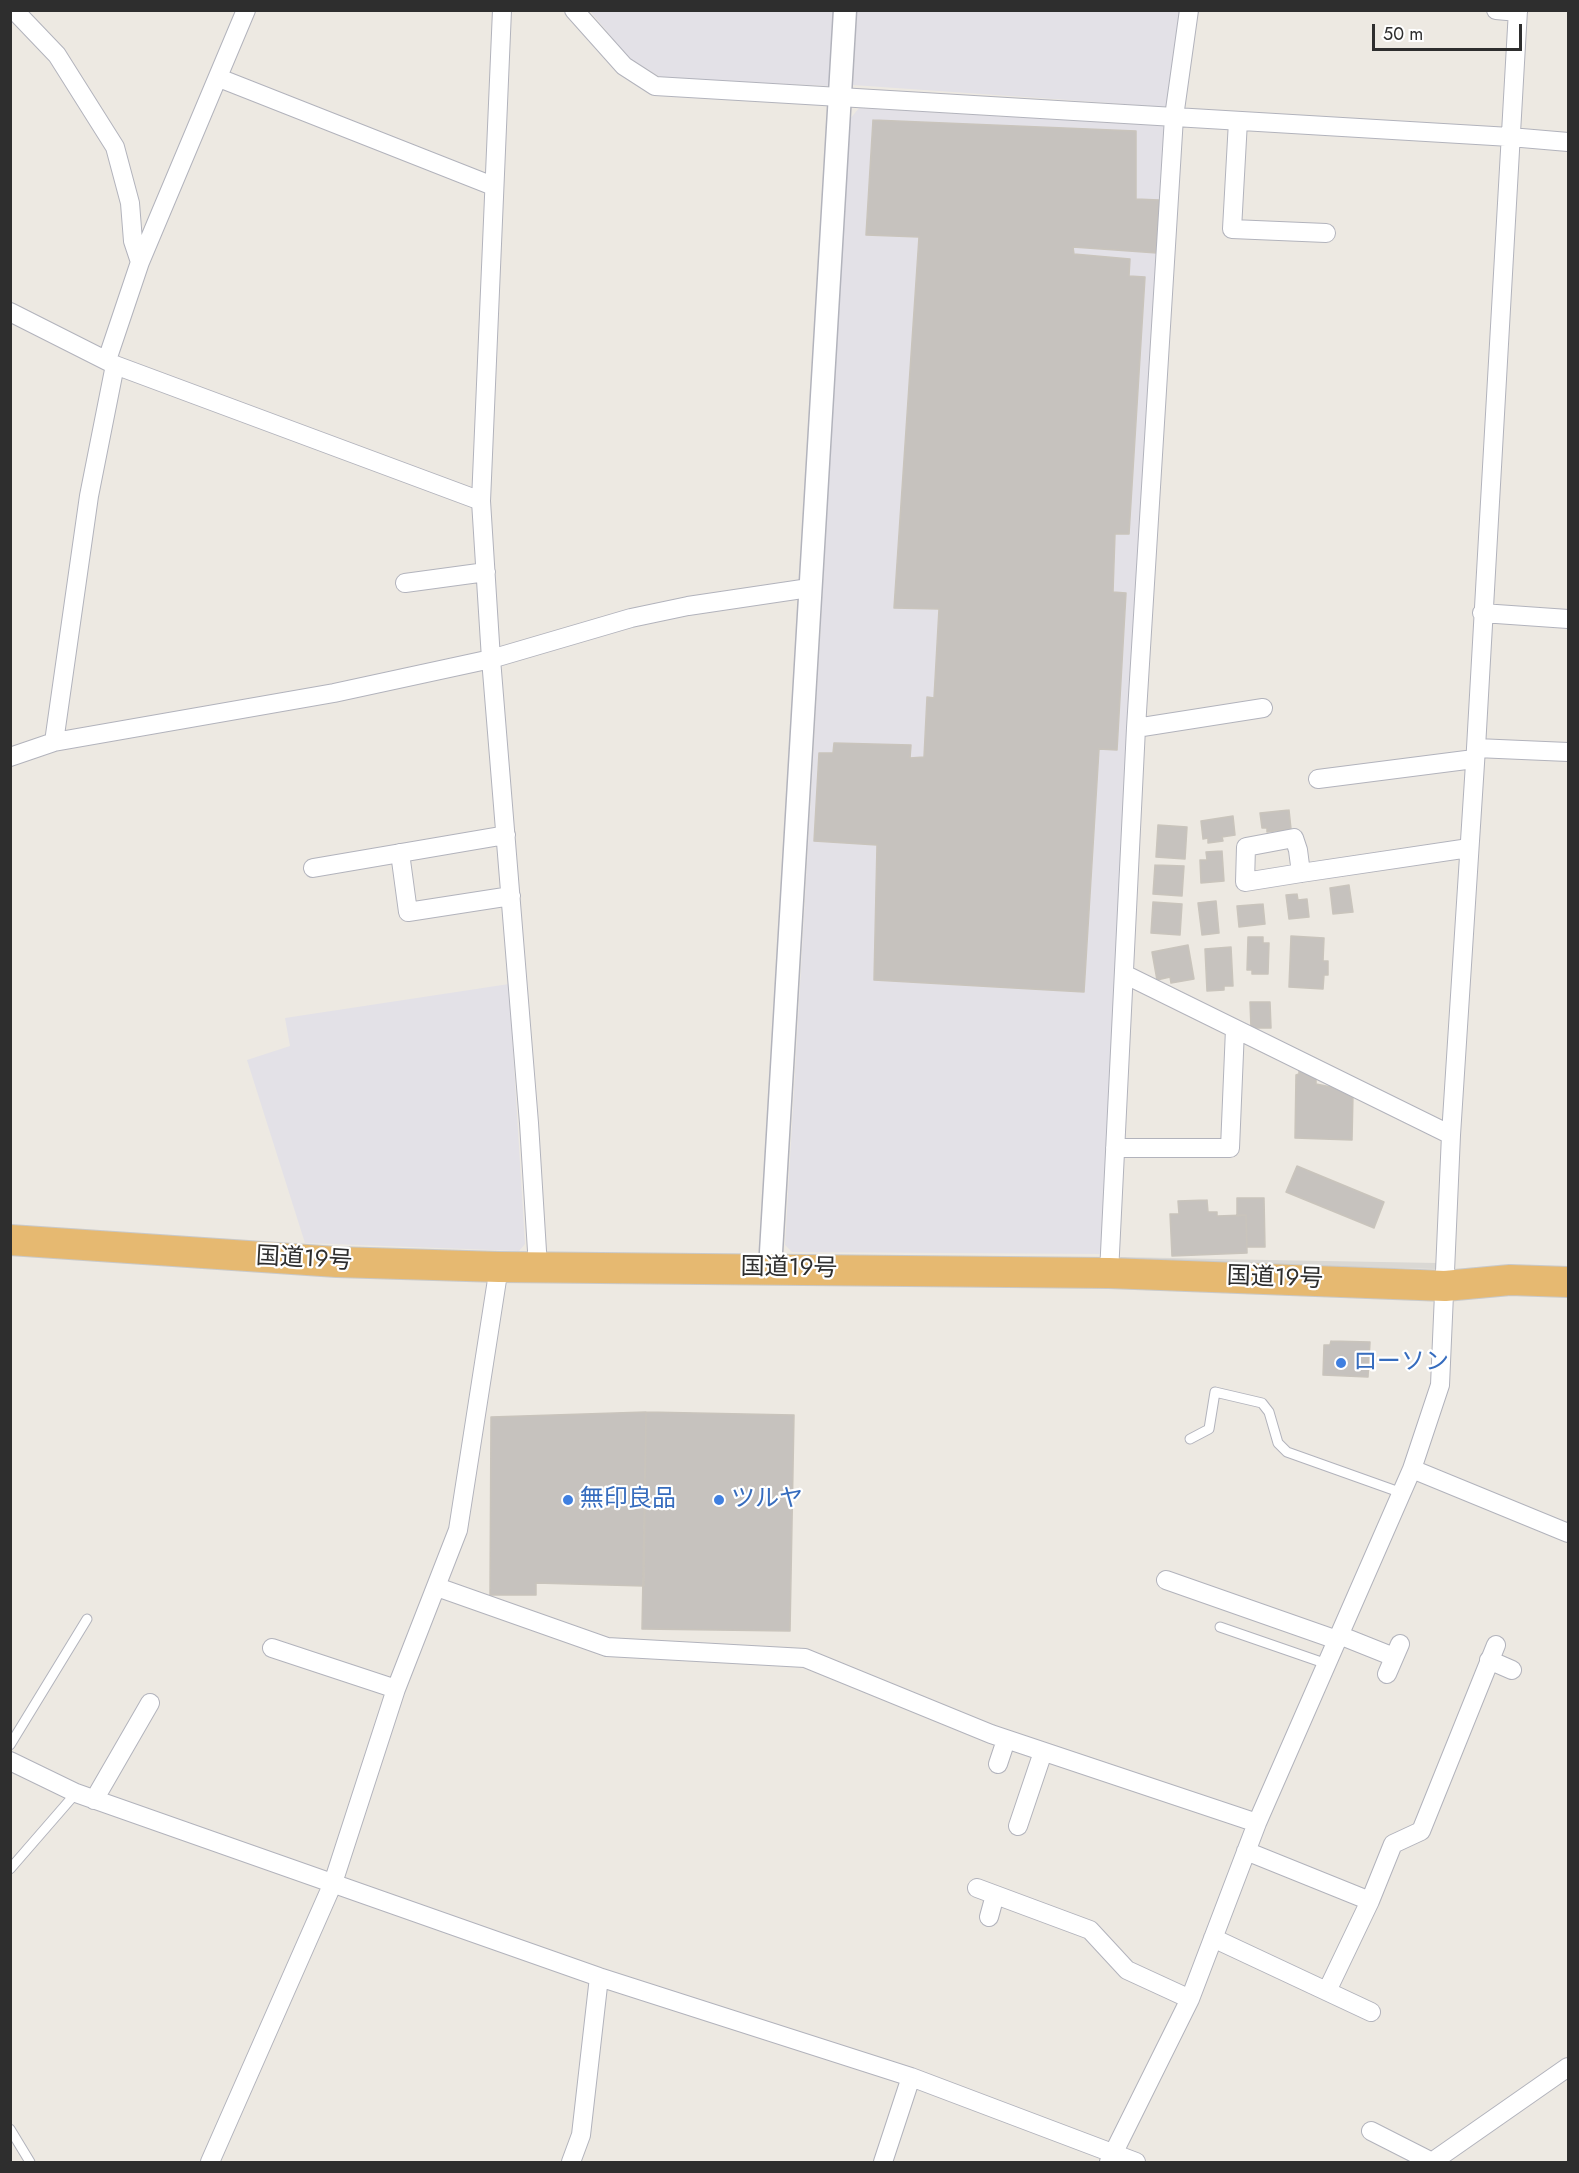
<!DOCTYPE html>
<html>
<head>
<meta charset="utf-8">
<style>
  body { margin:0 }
  #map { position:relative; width:1579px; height:2173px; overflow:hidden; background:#ede9e2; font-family:Jost,sans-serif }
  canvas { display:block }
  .frame { position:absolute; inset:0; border:12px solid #2e2e2e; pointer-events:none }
  .scale { position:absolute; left:1372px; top:24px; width:150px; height:27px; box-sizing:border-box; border:3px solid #2e2e2e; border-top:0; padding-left:8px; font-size:18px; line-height:21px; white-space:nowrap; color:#2e2e2e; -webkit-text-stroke:4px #fff; paint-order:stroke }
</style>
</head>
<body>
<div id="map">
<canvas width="1579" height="2173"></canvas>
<div class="frame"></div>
<div class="scale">50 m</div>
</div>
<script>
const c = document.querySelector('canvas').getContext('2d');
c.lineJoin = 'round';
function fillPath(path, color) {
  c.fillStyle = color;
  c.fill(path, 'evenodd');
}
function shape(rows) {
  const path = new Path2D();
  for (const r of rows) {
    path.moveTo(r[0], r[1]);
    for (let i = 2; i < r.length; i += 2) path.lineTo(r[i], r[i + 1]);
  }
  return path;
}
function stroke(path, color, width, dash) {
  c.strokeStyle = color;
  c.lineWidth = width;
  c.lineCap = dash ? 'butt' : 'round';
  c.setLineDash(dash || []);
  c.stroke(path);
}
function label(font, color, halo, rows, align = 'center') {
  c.font = font + ' Jost,"Noto Sans JP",sans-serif';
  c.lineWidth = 4.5;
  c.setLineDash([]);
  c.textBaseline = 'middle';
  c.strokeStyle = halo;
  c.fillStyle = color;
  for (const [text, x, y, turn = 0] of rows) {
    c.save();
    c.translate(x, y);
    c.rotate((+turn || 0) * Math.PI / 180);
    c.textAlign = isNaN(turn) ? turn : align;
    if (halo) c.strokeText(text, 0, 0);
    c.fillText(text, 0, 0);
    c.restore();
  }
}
const industrial = shape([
  [590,11,834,11,829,86,662,78,629,58],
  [857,11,1180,11,1167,107,853,85],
  [859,108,1166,126,1105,1249,1100,1254,792,1252,785,1245,850,119],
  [509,984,525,1244,519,1251,305,1243,247,1060,290,1046,285,1018]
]);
const plaza = shape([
  [1120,1257,1269,1260,1438,1263,1435,1269,1125,1262]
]);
const building = shape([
  [873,120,1136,131,1136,199,1159,200,1157,253,1073,247,1074,254,1130,259,1129,276,1145,277,1129,534,1115,534,1113,592,1126,593,1117,750,1099,749,1084,992,874,980,877,845,814,841,819,753,833,753,834,743,911,745,910,758,924,757,927,697,934,698,939,609,894,608,919,237,866,235,873,120],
  [1289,810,1291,829,1267,832,1267,828,1262,828,1260,813,1289,810],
  [1233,816,1235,835,1222,837,1223,841,1208,843,1208,838,1203,839,1201,821,1233,816],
  [1158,825,1187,827,1185,859,1156,857,1158,825],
  [1222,851,1224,881,1201,883,1200,860,1207,860,1206,852,1222,851],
  [1155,865,1184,866,1182,896,1153,894,1155,865],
  [1349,885,1353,912,1333,914,1330,888,1349,885],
  [1297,894,1298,900,1307,899,1309,917,1289,919,1286,895,1297,894],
  [1216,901,1219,933,1202,935,1198,903,1216,901],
  [1153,902,1182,904,1180,935,1151,933,1153,902],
  [1263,904,1265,924,1239,927,1237,906,1263,904],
  [1291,936,1324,938,1323,961,1328,961,1328,975,1324,975,1323,989,1289,987,1291,936],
  [1248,937,1263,937,1263,943,1269,943,1268,974,1252,974,1252,970,1247,970,1248,937],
  [1188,945,1194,979,1171,983,1170,977,1157,980,1152,952,1188,945],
  [1231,947,1233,986,1224,986,1224,990,1207,991,1205,949,1231,947],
  [1250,1002,1270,1002,1271,1028,1251,1028,1250,1002],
  [1299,1065,1316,1074,1316,1084,1341,1089,1353,1094,1352,1140,1295,1138,1296,1075,1299,1074,1299,1065],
  [1297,1166,1384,1202,1374,1228,1286,1192,1297,1166],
  [1237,1198,1264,1198,1265,1247,1247,1247,1246,1215,1237,1216,1237,1198],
  [1207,1200,1208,1212,1217,1212,1217,1216,1246,1215,1247,1253,1172,1256,1170,1214,1179,1214,1178,1201,1207,1200],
  [1331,1341,1370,1342,1368,1377,1323,1375,1324,1345,1330,1345,1331,1341],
  [646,1412,794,1415,790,1631,642,1629,646,1412],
  [646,1412,644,1586,536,1583,536,1595,490,1595,491,1417,646,1412]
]);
const service = shape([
  [1190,1439,1209,1429,1215,1392,1262,1403,1269,1412,1278,1443,1287,1452,1402,1493],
  [1220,1627,1327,1664],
  [10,1745,87,1619],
  [10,1869,76,1793],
  [10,2129,30,2162]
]);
const minor = shape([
  [14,10,57,55,115,147,130,203,133,241,140,262],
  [502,10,481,501,491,659,529,1123,538,1267],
  [574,10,624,66,655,86,1510,137,1568,142],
  [1496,10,1518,12],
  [219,78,493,186],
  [1238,121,1232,229,1326,233],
  [10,312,115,365,481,501],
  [107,360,140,262,246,10],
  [405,583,486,572],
  [1482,613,1568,619],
  [1136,728,1263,708],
  [54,742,89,496,115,365],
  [1476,748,1568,752],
  [10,757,54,742,334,693,491,659,631,618,688,606,809,588],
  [1318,779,1474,759],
  [400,853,408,912,511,896],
  [313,868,506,835],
  [1301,873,1298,850,1294,838,1246,847,1245,882,1301,873,1469,848],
  [1124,974,1451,1135],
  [1115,1148,1230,1148,1235,1029],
  [1109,1273,1136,728,1174,117,1189,10],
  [1412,1469,1568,1533],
  [1166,1580,1337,1640],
  [437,1587,607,1647,805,1658,991,1734,1257,1823],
  [1339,1635,1394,1657],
  [272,1648,396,1689],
  [1489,1660,1512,1670],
  [1387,1674,1400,1644],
  [10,1761,76,1793,599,1977,911,2077,1136,2162],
  [998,1764,1006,1740],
  [94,1800,150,1703],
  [1018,1826,1043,1752],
  [1246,1851,1370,1901],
  [977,1888,1090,1930,1127,1970,1190,1999],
  [989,1917,995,1895],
  [1213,1938,1371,2012],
  [1327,1991,1370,1901,1393,1844,1421,1831,1496,1645],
  [1371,2131,1432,2162],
  [210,2162,333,1883,396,1689,458,1530,499,1267],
  [571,2162,581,2135,599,1977],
  [883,2162,911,2077],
  [1109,2162,1190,1999,1257,1823,1412,1469,1440,1385,1451,1135,1476,748,1518,10],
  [1432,2162,1568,2067]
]);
const tertiary = shape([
  [770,1269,845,10]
]);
const trunk = shape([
  [10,1240,337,1262,499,1267,1109,1273,1445,1286,1510,1280,1568,1282]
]);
const markers = [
  [1341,1363,6,"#3f7fe0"],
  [568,1500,6,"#3f7fe0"],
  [719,1500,6,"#3f7fe0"]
];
const streetNames = [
  ["国道19号",304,1260,3],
  ["国道19号",789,1269,1],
  ["国道19号",1275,1279,2]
];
const shopNames = [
  ["ローソン",1353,1363],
  ["無印良品",580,1500],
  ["ツルヤ",731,1500]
];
fillPath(industrial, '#e3e1e7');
fillPath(plaza, '#dad8d4');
fillPath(building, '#c6c2be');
stroke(building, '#c9c4bc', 1.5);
stroke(service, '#b2b3bc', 11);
stroke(minor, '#b2b3bc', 20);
stroke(tertiary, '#b2b3bc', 25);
stroke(trunk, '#c9c9c9', 32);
stroke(service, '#fff', 9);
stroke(minor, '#fff', 18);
stroke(tertiary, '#fff', 22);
stroke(trunk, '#e6b971', 30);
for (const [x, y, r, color] of markers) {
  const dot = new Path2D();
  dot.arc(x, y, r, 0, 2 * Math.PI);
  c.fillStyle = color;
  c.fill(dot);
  stroke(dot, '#fff', 2);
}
label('24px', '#2e2e2e', '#fff', streetNames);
label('24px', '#366cbe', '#fff', shopNames, 'left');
</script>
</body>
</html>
